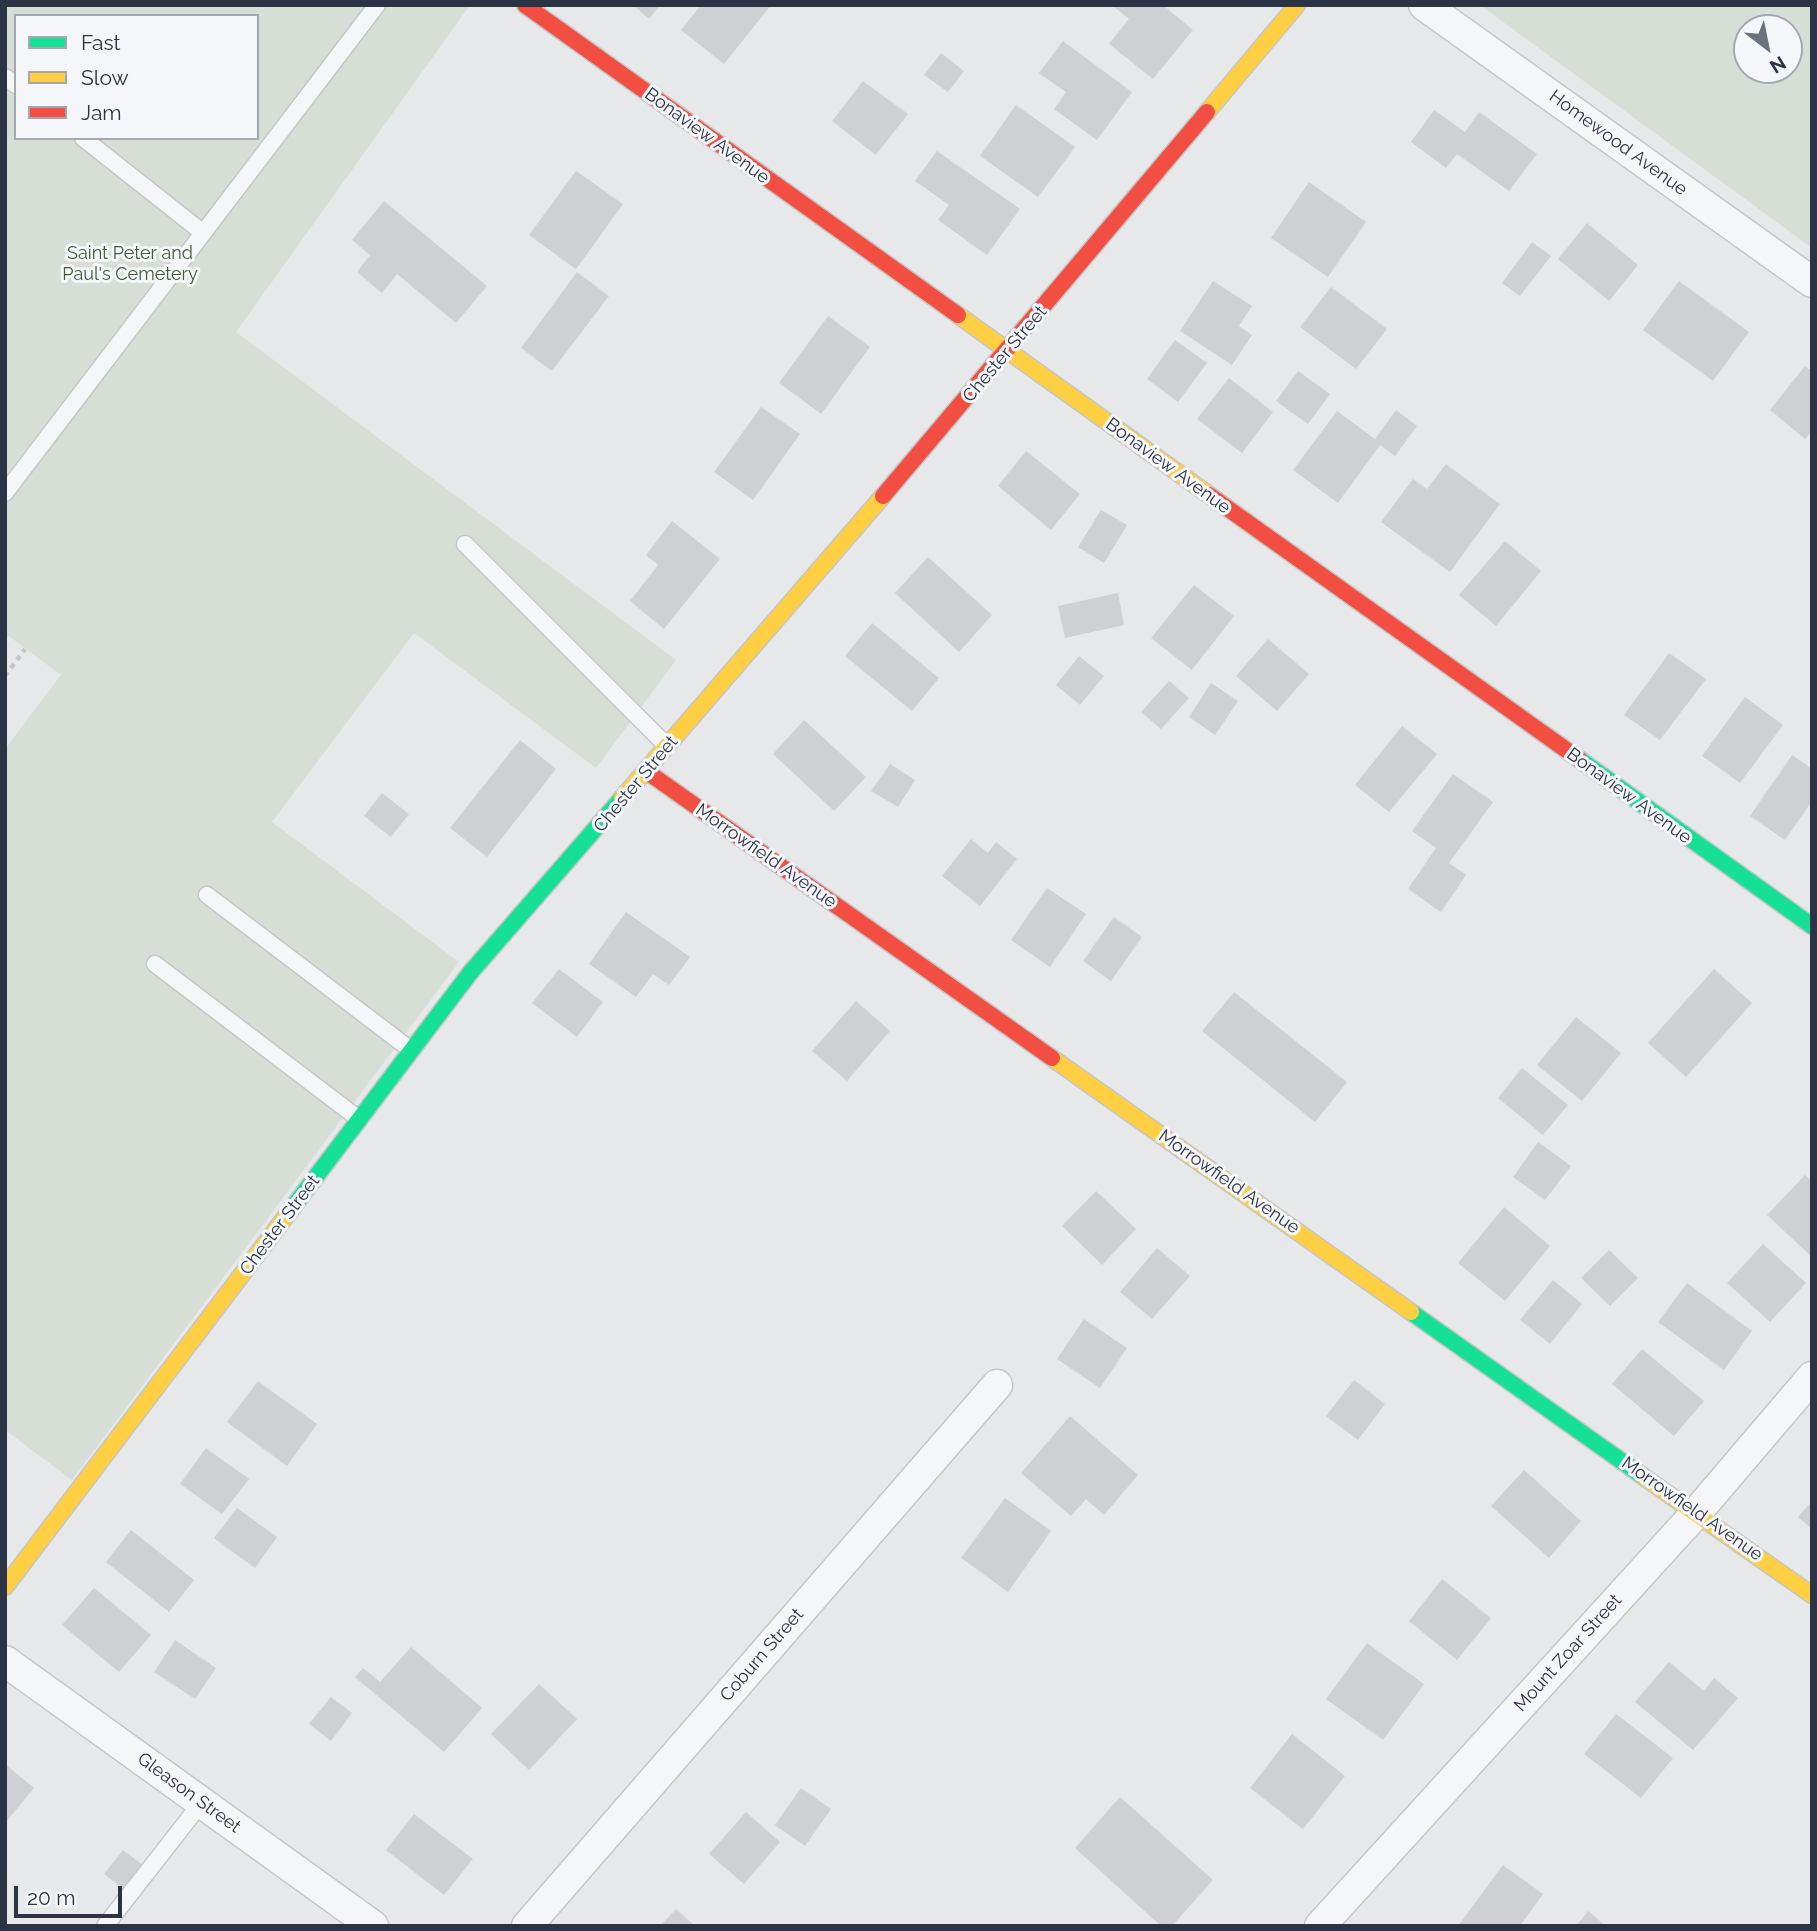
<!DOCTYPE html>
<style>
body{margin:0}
#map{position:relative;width:1817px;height:1931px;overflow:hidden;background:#e6e8ea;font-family:Raleway,sans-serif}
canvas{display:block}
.frame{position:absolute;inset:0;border:7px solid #2b3445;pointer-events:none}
.legend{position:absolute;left:14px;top:14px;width:245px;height:126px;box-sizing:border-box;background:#f4f6f9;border:2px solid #a4a8b1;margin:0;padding:9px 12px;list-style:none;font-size:21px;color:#2b3445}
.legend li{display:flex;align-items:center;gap:14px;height:35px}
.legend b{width:35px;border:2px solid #a4a8b1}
.north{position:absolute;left:1733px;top:14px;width:70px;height:70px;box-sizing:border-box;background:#f4f6f9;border:2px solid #a4a8b1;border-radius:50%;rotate:148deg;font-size:19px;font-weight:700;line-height:28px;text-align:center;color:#2b3445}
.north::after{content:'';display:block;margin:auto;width:24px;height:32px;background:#6c737f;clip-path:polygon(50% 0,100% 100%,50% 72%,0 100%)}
.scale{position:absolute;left:14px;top:1886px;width:108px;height:32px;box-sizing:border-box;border:4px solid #2b3445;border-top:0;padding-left:9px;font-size:21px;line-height:24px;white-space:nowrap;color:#2b3445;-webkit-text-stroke:5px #f4f6f9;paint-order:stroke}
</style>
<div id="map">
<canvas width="1817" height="1931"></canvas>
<div class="frame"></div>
<ul class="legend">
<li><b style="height:9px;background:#16e098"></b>Fast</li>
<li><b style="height:9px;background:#ffcf43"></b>Slow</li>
<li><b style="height:9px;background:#f24e42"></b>Jam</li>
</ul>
<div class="north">N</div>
<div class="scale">20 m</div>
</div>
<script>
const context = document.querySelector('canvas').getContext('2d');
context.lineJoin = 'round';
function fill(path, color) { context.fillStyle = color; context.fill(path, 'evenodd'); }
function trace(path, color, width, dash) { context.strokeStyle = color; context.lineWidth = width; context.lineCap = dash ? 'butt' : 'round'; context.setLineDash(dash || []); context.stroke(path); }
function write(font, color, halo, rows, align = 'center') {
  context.font = font + ' Raleway,sans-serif'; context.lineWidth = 6; context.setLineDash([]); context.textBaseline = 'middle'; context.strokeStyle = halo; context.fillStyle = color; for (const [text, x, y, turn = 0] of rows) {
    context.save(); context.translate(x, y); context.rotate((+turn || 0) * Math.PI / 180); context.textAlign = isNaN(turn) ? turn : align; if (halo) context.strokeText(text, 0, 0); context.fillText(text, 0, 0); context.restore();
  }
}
const green = new Path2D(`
 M5 5H470L236 332 676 660 596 768 414 633 272 822 459 962 72 1480 5 1430V749L61 675 9 636 5 640ZM16 16H257V138H16Z
 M1480 5H1812V248ZM1747 28H1789V70H1747Z`);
const building = new Path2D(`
 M633 5H660L649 19Z
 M701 5H771L724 64 681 30Z
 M1112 5H1163L1193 30 1153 79 1109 44 1129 19Z
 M1063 41 1132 92 1097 140 1054 109 1066 92 1039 73Z
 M941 53 964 71 948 92 924 75Z
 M863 81 908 114 876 155 832 121Z
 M1016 105 1075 147 1038 197 980 156Z
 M1434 110 1465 132 1479 112 1537 154 1509 191 1457 154 1446 168 1411 142Z
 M937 151 1020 209 987 255 938 220 949 205 915 181Z
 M576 171 623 204 576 269 529 235Z
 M1309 182 1366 222 1328 277 1271 238Z
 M384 201 487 286 456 323 397 274 382 293 357 272 370 255 352 240Z
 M1587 223 1638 265 1609 301 1558 259Z
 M1532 242 1551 256 1520 296 1502 283Z
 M577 272 609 296 552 371 521 348Z
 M1213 281 1252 306 1239 326 1252 335 1232 365 1180 331Z
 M1679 281 1749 332 1713 381 1643 330Z
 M1331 287 1387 329 1356 369 1300 327Z
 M828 316 870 347 821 414 779 383Z
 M1175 340 1207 363 1178 402 1147 379Z
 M1805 366 1812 371V431L1805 439 1770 410Z
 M1298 371 1330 394 1308 424 1276 401Z
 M1229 378 1273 412 1242 453 1197 419Z
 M761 407 800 434 753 500 714 472Z
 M1396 410 1417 426 1395 456 1380 445 1338 503 1293 470 1337 411 1375 439Z
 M1026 451 1080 494 1051 530 998 486Z
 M1446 464 1500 504 1450 572 1381 522 1413 479 1427 489Z
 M1101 510 1127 525 1104 563 1078 547Z
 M672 521 720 559 664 629 630 601 658 565 646 555Z
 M1505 541 1541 571 1496 626 1459 595Z
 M928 557 992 615 959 652 895 593Z
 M1194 585 1234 616 1192 670 1151 638Z
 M1118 593 1124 625 1065 638 1058 606Z
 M872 623 939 678 912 711 845 656Z
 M1268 639 1309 674 1277 711 1236 676Z
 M1669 653 1706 679 1660 740 1624 715Z
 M1079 656 1104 676 1080 705 1056 685Z
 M1169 681 1189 698 1161 729 1141 712Z
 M1211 683 1238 701 1215 735 1189 717Z
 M1745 697 1783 725 1740 783 1702 756Z
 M804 720 866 777 834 811 773 754Z
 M1402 726 1437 754 1389 812 1355 785Z
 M520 740 556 769 487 857 450 828Z
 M1792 755 1812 769V801L1785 840 1750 816Z
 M890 764 915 780 898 807 871 791Z
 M1453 774 1493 802 1449 863 1466 875 1441 912 1408 889 1436 848 1412 831Z
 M382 793 409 814 391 837 364 816Z
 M971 839 988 853 996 842 1017 859 980 906 942 876Z
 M1047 888 1086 914 1050 967 1011 940Z
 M626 912 690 957 669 985 653 974 636 997 589 964Z
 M1114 917 1142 937 1111 981 1083 961Z
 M559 969 603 1002 577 1037 532 1003Z
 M1714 969 1752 1003 1686 1077 1648 1043Z
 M1234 992 1347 1082 1315 1122 1202 1031Z
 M856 1001 890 1031 847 1081 812 1051Z
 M1576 1017 1621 1053 1582 1101 1537 1065Z
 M1522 1068 1568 1105 1543 1135 1498 1098Z
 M1538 1142 1571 1166 1545 1200 1513 1177Z
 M1805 1175 1812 1181V1257L1767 1215Z
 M1096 1191 1136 1229 1102 1265 1062 1226Z
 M1504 1207 1550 1246 1505 1301 1458 1263Z
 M1763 1244 1806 1283 1770 1322 1727 1283Z
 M1157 1248 1190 1276 1152 1319 1120 1292Z
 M1609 1250 1638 1278 1610 1306 1581 1278Z
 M1553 1280 1582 1304 1550 1344 1520 1320Z
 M1687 1283 1752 1331 1724 1370 1658 1322Z
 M1084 1319 1127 1348 1100 1388 1057 1359Z
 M1642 1349 1704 1401 1674 1436 1612 1384Z
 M1354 1380 1385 1404 1358 1440 1326 1416Z
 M258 1381 317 1424 287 1466 227 1422Z
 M1070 1416 1138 1475 1104 1515 1086 1499 1071 1516 1021 1473Z
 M206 1448 249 1479 222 1514 180 1484Z
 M1524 1470 1581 1521 1549 1558 1491 1506Z
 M1005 1498 1051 1531 1008 1592 961 1558Z
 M1812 1501V1529L1798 1517Z
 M237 1508 277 1537 255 1568 214 1538Z
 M131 1530 194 1580 169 1612 106 1562Z
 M1442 1579 1491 1618 1457 1660 1409 1621Z
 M94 1588 151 1635 119 1672 62 1625Z
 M175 1640 216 1668 195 1699 154 1672Z
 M1367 1643 1424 1684 1383 1740 1326 1699Z
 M411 1647 482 1708 444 1752 355 1677 363 1668 380 1682Z
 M1669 1662 1704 1691 1714 1678 1738 1698 1693 1750 1635 1702Z
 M539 1684 577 1719 529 1770 491 1734Z
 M331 1697 352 1713 331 1741 309 1724Z
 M1616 1714 1673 1758 1641 1798 1584 1754Z
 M1292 1734 1345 1776 1303 1829 1250 1788Z
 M5 1764 34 1788 5 1823Z
 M801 1788 831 1809 805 1846 775 1825Z
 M1120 1797 1213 1880 1172 1926H1161L1075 1848Z
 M746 1812 780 1842 744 1884 709 1854Z
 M414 1814 473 1859 444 1895 386 1850Z
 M123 1850 147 1868 128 1892 104 1874Z
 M1503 1865 1543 1894 1520 1926H1458Z
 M676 1909 695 1926H660Z
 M1588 1911 1606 1926H1576Z`);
const path = new Path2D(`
 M5 676 25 649`);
const lane = new Path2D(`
 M5 77 16 85
 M83 138 202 232
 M5 493 377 5
 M465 544 667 746
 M207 895 411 1050
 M155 964 359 1119
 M105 1926 202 1802`);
const street = new Path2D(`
 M1424 5 1812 282
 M5 1661 373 1926
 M527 1926 997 1385
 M1320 1926 1697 1512 1812 1377`);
const fast = new Path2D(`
 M1579 759 1812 926
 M293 1207 470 973 622 798
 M1411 1312 1644 1477`);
const slow = new Path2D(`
 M1207 112 1297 5
 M958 315 1209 495
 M622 798 883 496
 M1052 1058 1411 1312
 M1644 1477 1812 1595
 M5 1587 293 1207`);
const jam = new Path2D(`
 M525 5 958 315
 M1209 495 1579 759
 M883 496 1207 112
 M646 771 1052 1058`);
const streetNames = [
 ["Bonaview Avenue",707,136,36],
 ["Homewood Avenue",1618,143,36],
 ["Chester Street",1005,354,-50],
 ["Bonaview Avenue",1168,466,36],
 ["Chester Street",636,784,-50],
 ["Bonaview Avenue",1629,796,36],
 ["Morrowfield Avenue",766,856,35],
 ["Morrowfield Avenue",1229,1182,35],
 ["Chester Street",280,1225,-53],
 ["Morrowfield Avenue",1692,1509,35],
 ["Mount Zoar Street",1568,1653,-48],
 ["Coburn Street",762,1655,-49],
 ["Gleason Street",189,1793,36]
];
const parkNames = [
 ["Saint Peter and",130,254],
 ["Paul's Cemetery",130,275]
];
fill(green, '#d6ded6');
fill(building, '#ced0d3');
trace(lane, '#c4c6c8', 19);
trace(street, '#c4c6c8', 33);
trace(fast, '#c4c6c8', 19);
trace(slow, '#c4c6c8', 19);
trace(jam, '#c4c6c8', 19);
trace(path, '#c5c6ca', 4.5, [5, 5]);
trace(lane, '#f5f6f7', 16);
trace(street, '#f5f6f7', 30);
trace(fast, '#16e098', 16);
trace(slow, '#ffcf43', 16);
trace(jam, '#f24e42', 16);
write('18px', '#2b3445', '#f4f6f9', streetNames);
write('18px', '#3f6138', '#f4f6f9', parkNames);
</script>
